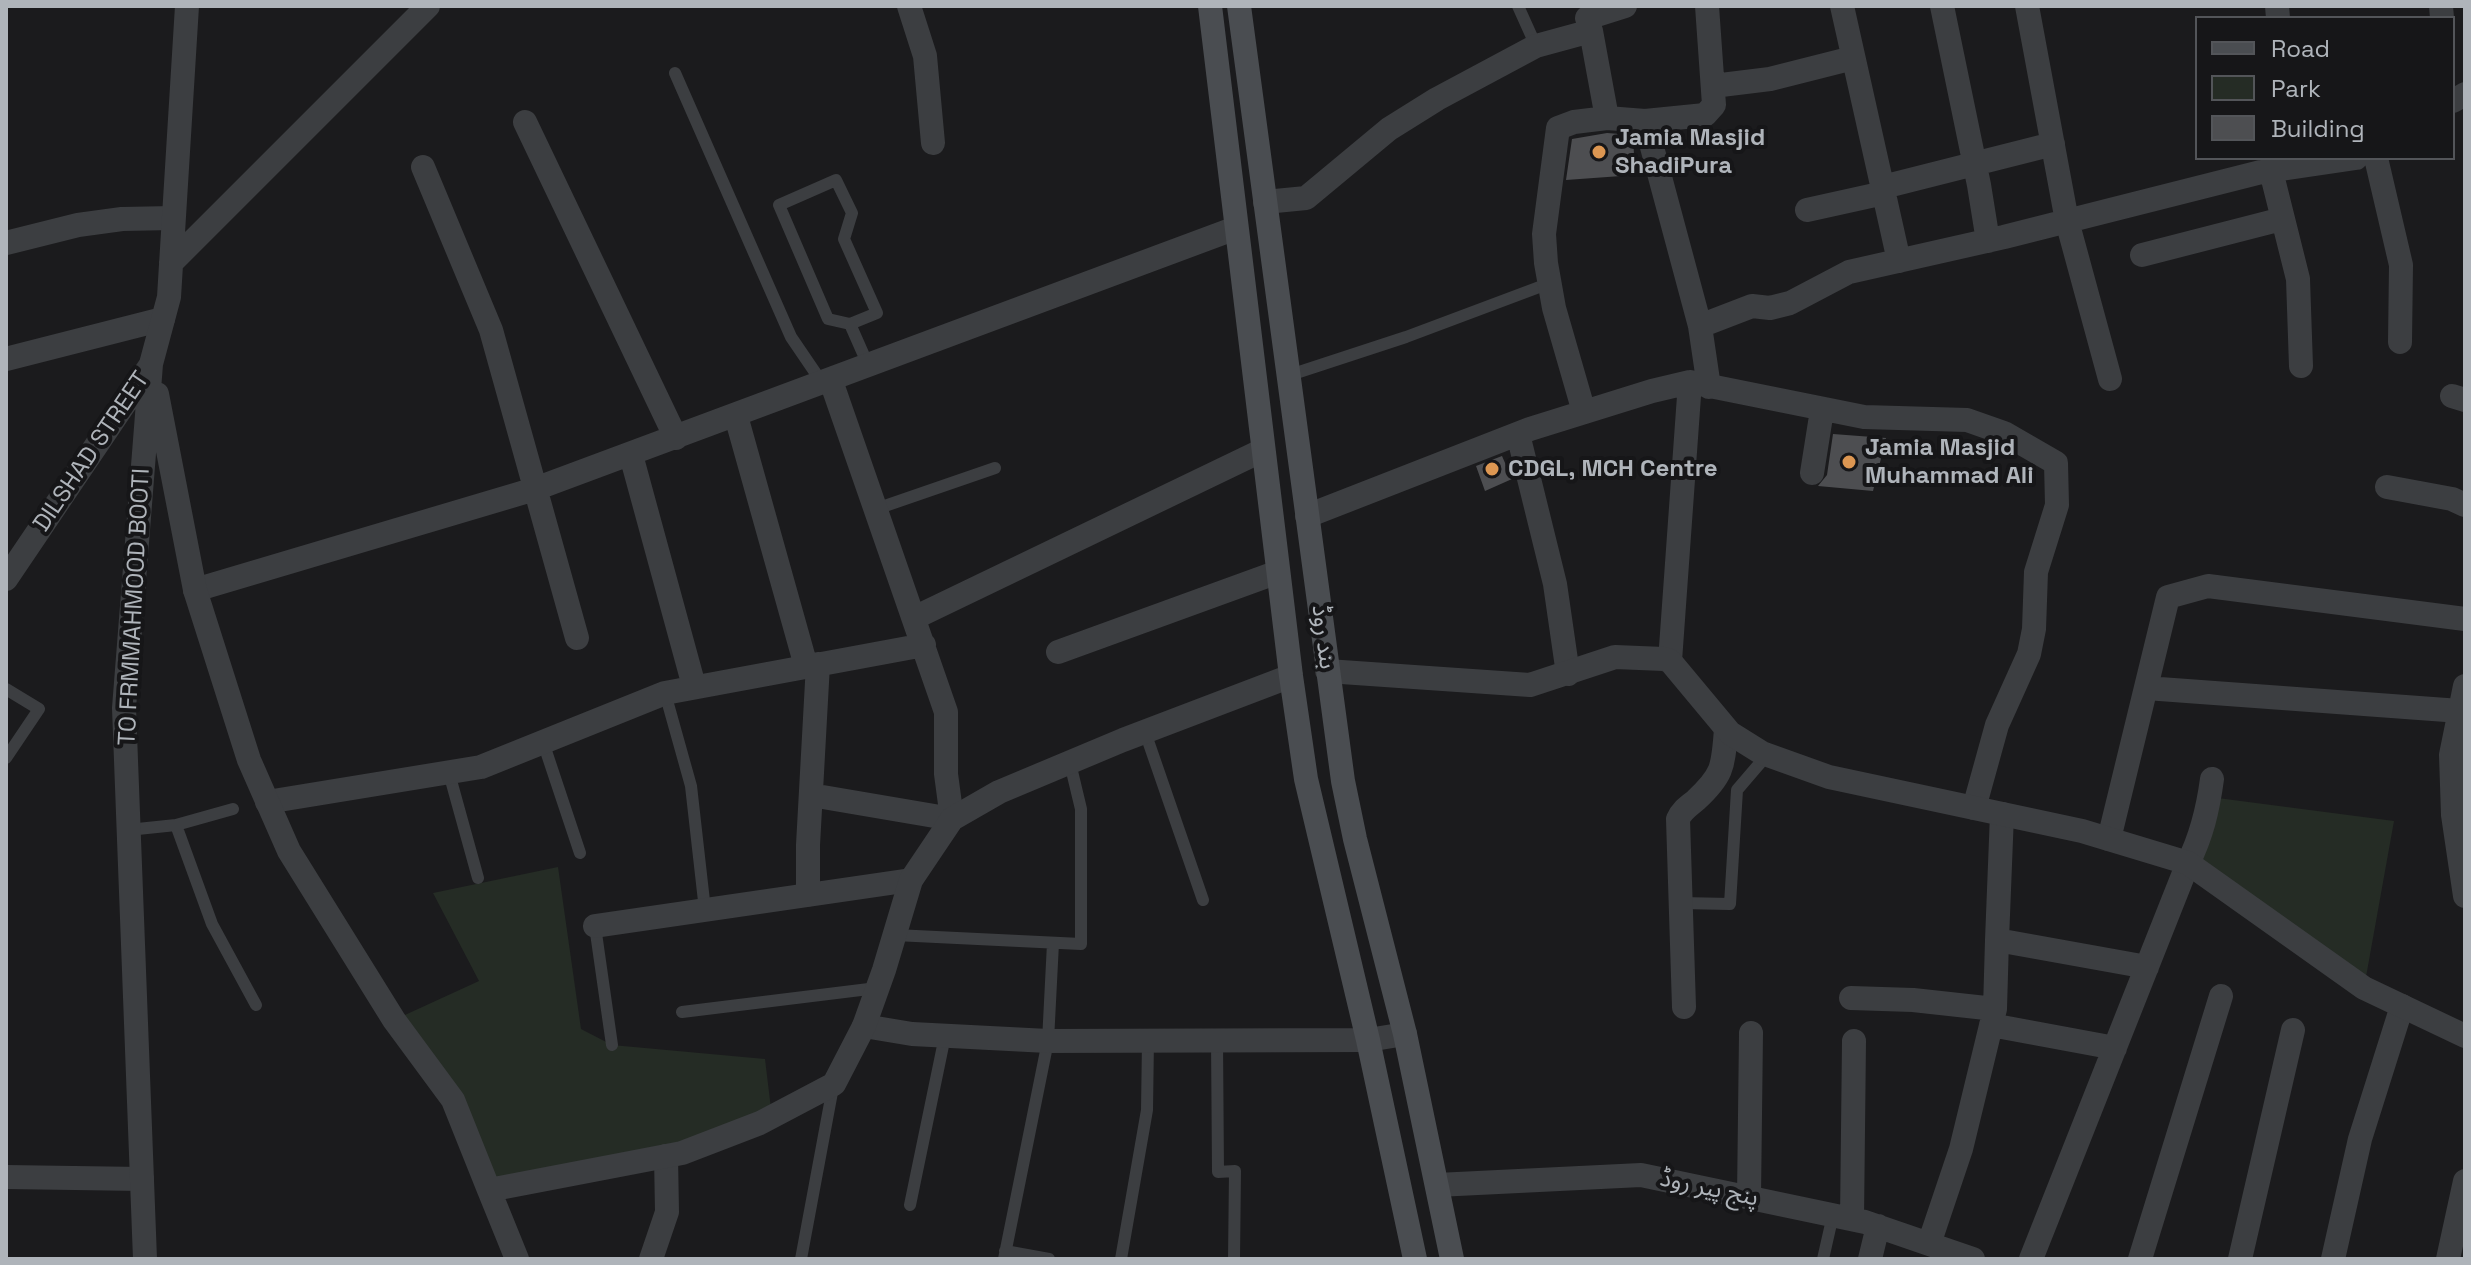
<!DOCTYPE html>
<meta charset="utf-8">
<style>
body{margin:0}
#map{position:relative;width:2471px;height:1265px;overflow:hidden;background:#1b1b1d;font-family:"Space Grotesk",sans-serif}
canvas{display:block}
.frame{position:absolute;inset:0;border:8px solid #afb4ba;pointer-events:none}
.legend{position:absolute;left:2195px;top:16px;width:260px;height:144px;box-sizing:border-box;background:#161618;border:2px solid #535559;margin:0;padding:10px 14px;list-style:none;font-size:24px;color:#afb4ba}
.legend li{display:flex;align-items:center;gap:16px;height:40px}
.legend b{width:40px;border:2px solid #535559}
</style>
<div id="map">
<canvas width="2471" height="1265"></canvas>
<div class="frame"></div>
<ul class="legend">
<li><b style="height:10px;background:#4a4d51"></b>Road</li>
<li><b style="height:22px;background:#252c25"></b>Park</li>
<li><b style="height:22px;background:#4d4e51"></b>Building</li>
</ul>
</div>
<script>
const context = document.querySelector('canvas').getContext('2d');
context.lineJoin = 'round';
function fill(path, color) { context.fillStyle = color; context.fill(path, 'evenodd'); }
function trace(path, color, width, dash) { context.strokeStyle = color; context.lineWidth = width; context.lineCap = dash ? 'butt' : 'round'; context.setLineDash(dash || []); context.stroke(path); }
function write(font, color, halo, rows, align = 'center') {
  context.font = font + ' "Space Grotesk","Noto Sans Arabic",sans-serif'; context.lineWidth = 8; context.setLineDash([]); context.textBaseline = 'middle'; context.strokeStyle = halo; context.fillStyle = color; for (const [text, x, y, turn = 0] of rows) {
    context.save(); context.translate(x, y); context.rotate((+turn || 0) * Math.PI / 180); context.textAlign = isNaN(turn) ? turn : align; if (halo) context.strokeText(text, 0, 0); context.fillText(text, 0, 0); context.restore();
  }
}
const green = new Path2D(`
 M2210 797 2394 821 2364 988 2188 863Z
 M558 867 581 1029 612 1045 765 1059 772 1117 760 1123 489 1190 453 1100 394 1020 479 981 433 893Z`);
const building = new Path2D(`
 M1607 133 1633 135 1635 175 1566 180 1572 139Z
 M1833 434 1886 438 1873 491 1818 486 1827 475Z
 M1502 456 1512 479 1485 491 1476 466Z`);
const service = new Path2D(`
 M1518 6 1536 46
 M675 73 791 337 823 384
 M850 324 877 313 844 239 852 213 836 180 779 205 828 319 850 324 869 367
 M1290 375 1406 337 1550 283
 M876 509 995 468
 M6 689 39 709 6 758
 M665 693 691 786 705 910
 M1145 732 1203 900
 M543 742 580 853
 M449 773 478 878
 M176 825 212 924 256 1005
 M128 830 176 825 233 809
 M1681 903 1730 904 1737 790 1767 755
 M595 926 612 1045
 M895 935 1081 944V809L1070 763
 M682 1012 877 988
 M1217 1040 1218 1172 1235 1171 1234 1259
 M910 1205 945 1036
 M1005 1251 1049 1259
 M801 1259 833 1087
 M1004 1259 1048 1041 1053 943
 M1121 1259 1147 1110 1148 1040
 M1823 1259 1833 1215`);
const minor = new Path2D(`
 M909 6 925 56 933 143
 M1842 6 1899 261
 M1942 6 1979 185 1988 241
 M2027 6 2067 221 2110 379
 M2277 6 2278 18
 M2441 6 2442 18
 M1587 18 1625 6
 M1713 86 1770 79 1853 58
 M2453 101 2465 94
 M1645 121 1705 115 1714 105 1707 6
 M525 122 676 438
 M2376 158 2401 265 2400 342
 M423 167 491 330 577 638
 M2271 171 2298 279 2301 366
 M1883 187 2053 144
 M1265 202 1306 198 1389 129 1437 99 1536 46 1591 31 1607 118 1645 121 1700 326
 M1807 210 1884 193
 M6 243 78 225 122 219 173 218
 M2142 255 2282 219
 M6 359 163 319
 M1709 387 1700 326 1752 306 1770 308 1790 303 1849 272 2004 237 2261 172 2356 158
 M2452 396 2465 400
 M1584 412 1554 308 1546 263 1544 234 1558 128 1574 122 1607 118
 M736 416 806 666
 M1518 434 1555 584 1568 674
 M631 455 694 686
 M1812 473 1822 410
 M2387 487 2452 499 2465 505
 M1307 516 1530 429 1652 391 1690 382 1864 417 1967 420 2004 433 2056 463 2057 505 2036 572 2034 629 2029 654 1997 725 1974 808
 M195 590 535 489 1236 228
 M914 618 1263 450
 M1058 652 1278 572
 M1670 661 1690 382
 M2465 686 2451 755 2453 815 2465 896
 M2146 688 2460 711
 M811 795 952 819 946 774V712L831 381
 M267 802 481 767 665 693 924 645
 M2109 839 2168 597 2208 586 2465 619
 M808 895V845L818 664
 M595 926 911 880
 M1997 940 2002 814
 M1851 998 1913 1000 1995 1009
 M1684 1007 1678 819C1682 810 1689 806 1696 800 1724 774 1723 766 1726 729
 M1991 1025 2115 1048
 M864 1026 912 1034 1048 1041 1368 1040 1405 1034
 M6 1177 142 1179
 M1437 1185 1641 1175 1865 1222 1973 1259
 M1749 1197 1751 1033
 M1852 1219 1854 1041
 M1929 1244 1961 1149 1995 1009 1997 940 2147 967
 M651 1259 667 1212 666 1156
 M1870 1259 1878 1226
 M2031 1259 2188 863C2202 835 2208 809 2212 779
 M2140 1259 2221 996
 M2240 1259 2293 1030
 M2333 1259 2360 1139 2402 1006
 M2448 1259 2465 1181`);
const tertiary = new Path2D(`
 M171 263 428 6
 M157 394 195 590 249 760 289 851 394 1020 453 1100 489 1190
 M6 579 150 366
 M1327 671 1530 685 1615 657 1664 659 1670 661 1730 733 1762 753 1829 777 2082 831 2188 863 2364 988 2465 1036
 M145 1259 124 708 151 364 169 297 187 6
 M517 1259 489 1190 682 1153 760 1123 834 1084 864 1026 884 970 911 880 952 819 999 792 1123 740 1291 676`);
const secondary = new Path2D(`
 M1210 6 1291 676 1306 779 1368 1040 1415 1259
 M1239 6 1343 781 1355 839 1405 1034 1452 1259`);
const markers = [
 [1599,152,8,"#dd9752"],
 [1849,462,8,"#dd9752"],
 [1492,469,8,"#dd9752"]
];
const poiNames = [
 ["Jamia Masjid",1615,138],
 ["ShadiPura",1615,166],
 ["Jamia Masjid",1865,448],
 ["Muhammad Ali",1865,476],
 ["CDGL, MCH Centre",1508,469]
];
const streetNames = [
 ["DILSHAD STREET",92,452,-56],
 ["TO FRMMAHMOOD BOOTI",135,607,-87],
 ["بند روڈ",1323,637,83],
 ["پنج پیر روڈ",1709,1189,12]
];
fill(green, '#252c25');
fill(building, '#4d4e51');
trace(service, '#3c3e41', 12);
trace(minor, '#3c3e41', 24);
trace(tertiary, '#3c3e41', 24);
trace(secondary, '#4a4d51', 24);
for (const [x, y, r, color] of markers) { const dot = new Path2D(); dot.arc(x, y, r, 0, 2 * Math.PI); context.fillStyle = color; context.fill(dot); trace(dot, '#161618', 3); }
write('bold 24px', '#afb4ba', '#161618', poiNames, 'left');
write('24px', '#afb4ba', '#161618', streetNames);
</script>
